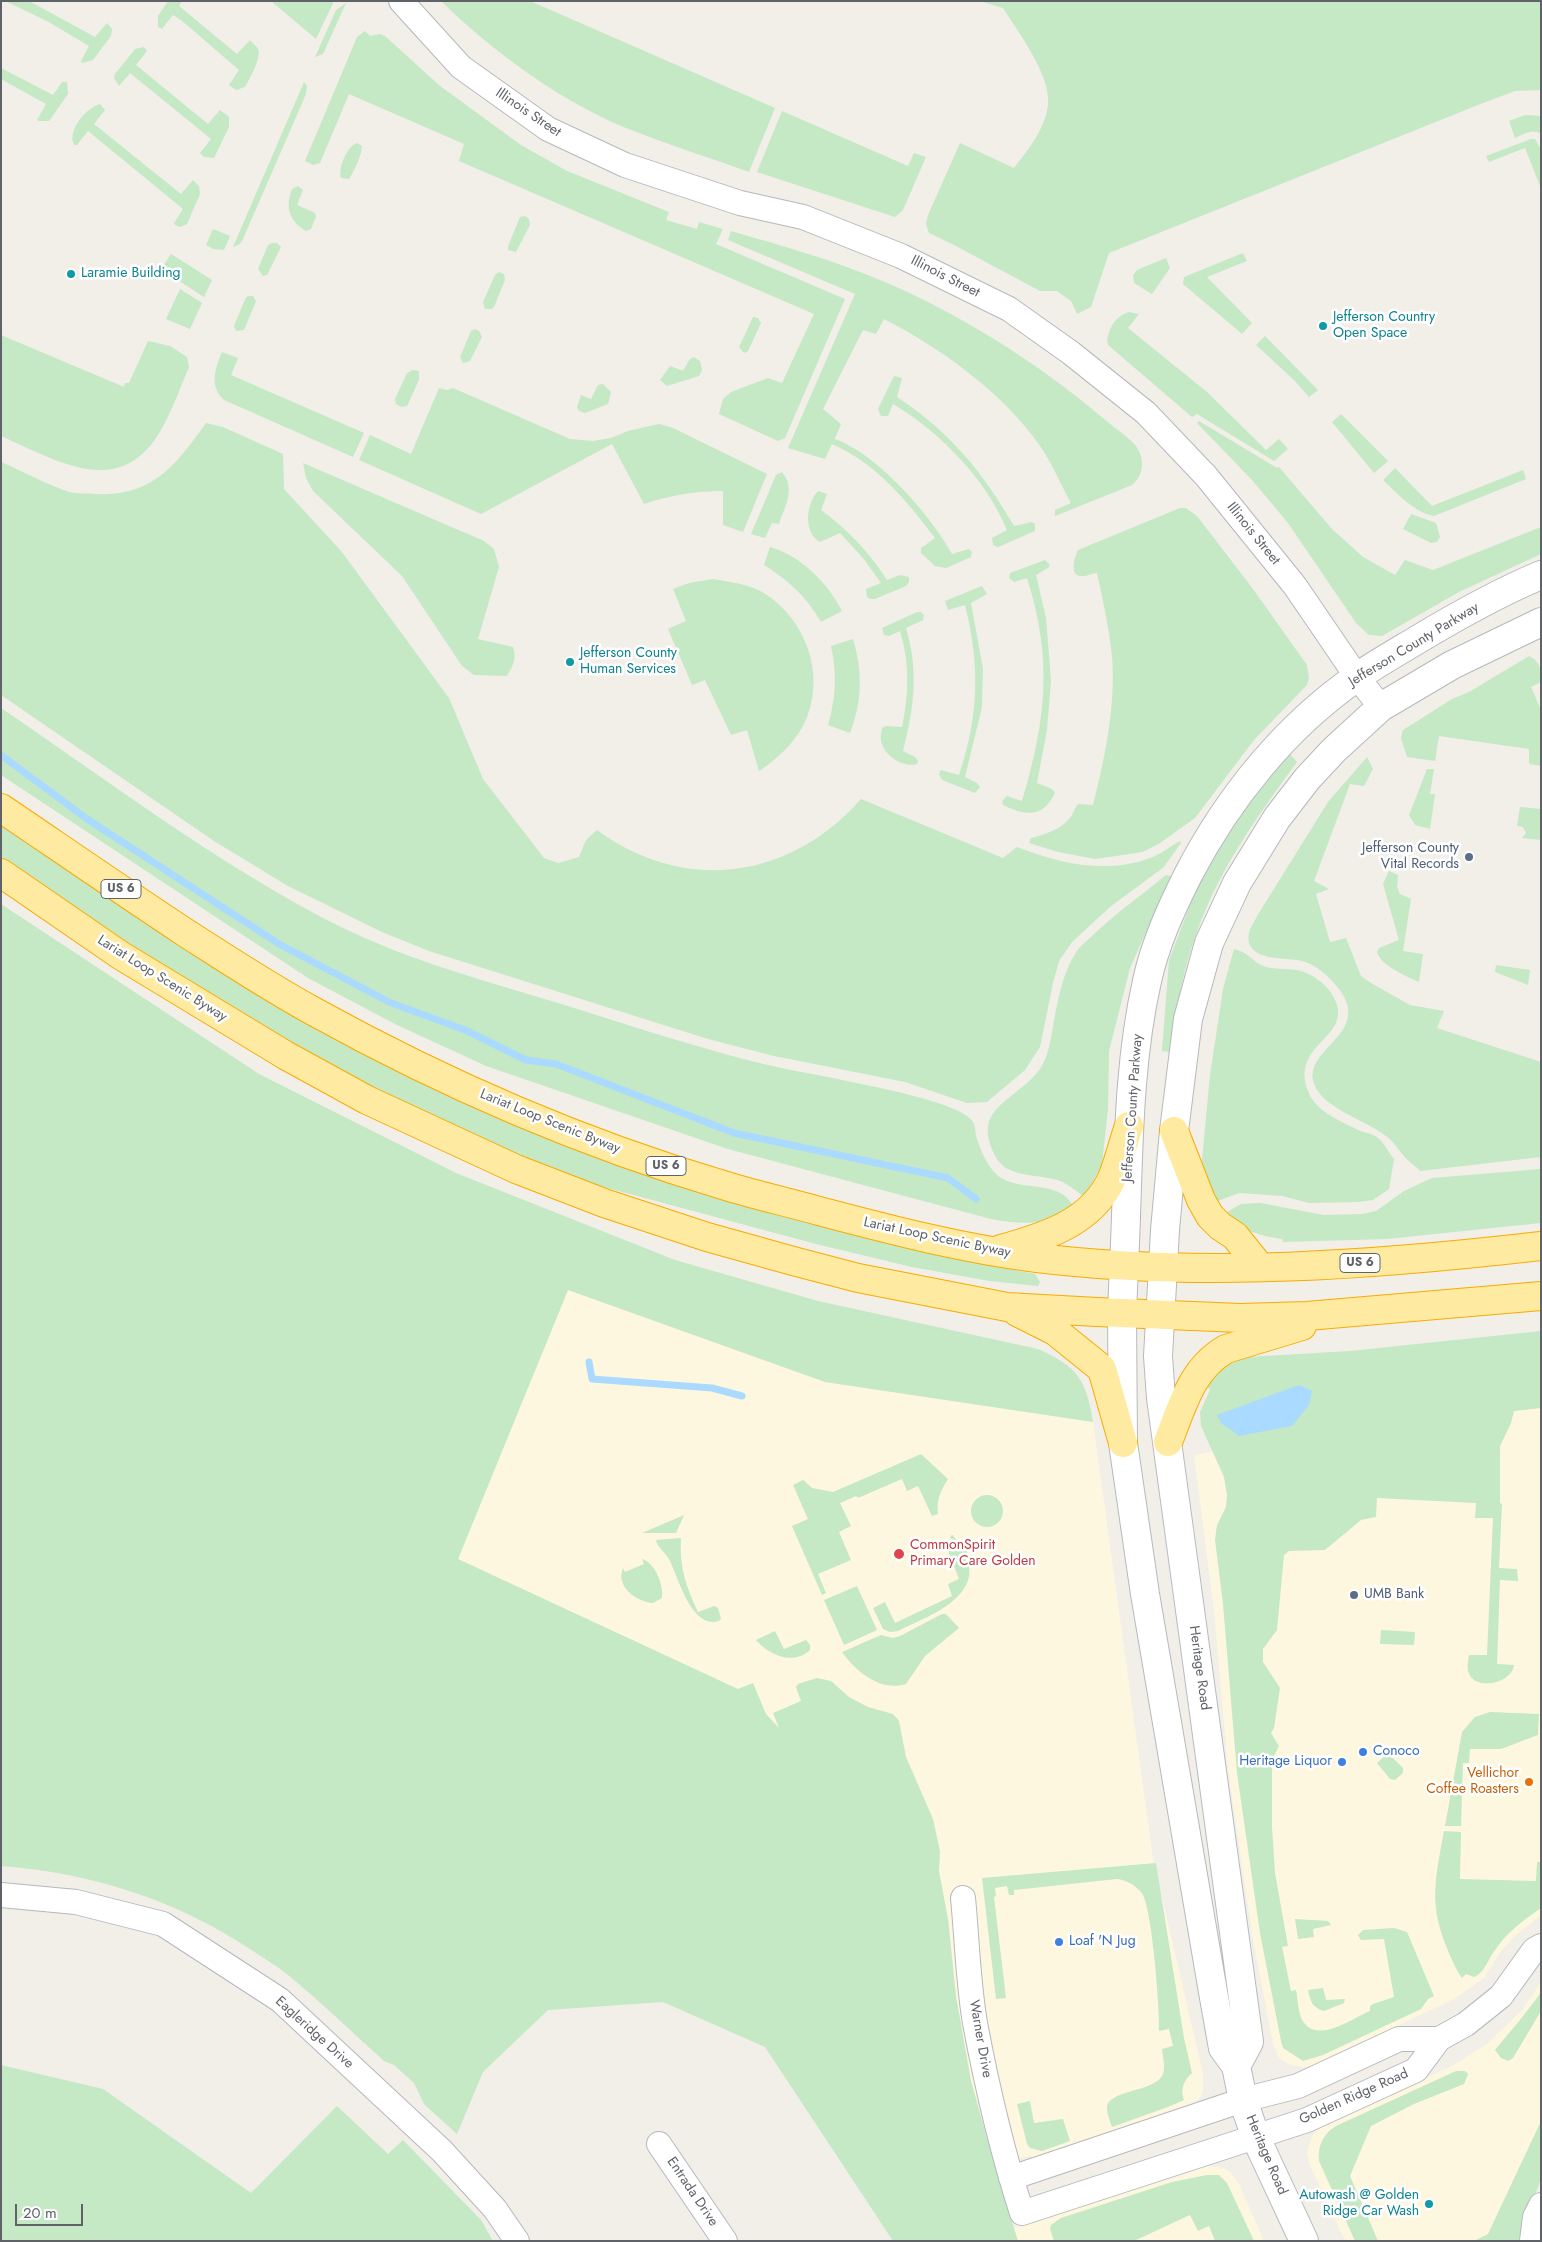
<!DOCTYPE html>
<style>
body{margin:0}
#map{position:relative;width:1542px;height:2242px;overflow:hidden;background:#f1efe8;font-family:Jost,sans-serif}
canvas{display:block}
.frame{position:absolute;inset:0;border:2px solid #5f6368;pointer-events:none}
.scale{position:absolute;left:15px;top:2204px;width:68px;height:22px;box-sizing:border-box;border:2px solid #5f6368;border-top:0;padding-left:6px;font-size:15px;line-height:18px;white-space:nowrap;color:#5f6368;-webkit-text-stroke:4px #fff;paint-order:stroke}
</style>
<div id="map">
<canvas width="1542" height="2242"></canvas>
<div class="frame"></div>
<div class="scale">20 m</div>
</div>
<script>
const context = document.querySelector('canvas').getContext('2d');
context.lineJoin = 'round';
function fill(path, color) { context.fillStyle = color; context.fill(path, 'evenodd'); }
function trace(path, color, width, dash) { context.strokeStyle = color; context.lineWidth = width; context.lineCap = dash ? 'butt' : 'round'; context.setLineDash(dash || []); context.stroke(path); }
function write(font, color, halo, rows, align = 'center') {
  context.font = font + ' Jost,sans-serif'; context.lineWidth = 5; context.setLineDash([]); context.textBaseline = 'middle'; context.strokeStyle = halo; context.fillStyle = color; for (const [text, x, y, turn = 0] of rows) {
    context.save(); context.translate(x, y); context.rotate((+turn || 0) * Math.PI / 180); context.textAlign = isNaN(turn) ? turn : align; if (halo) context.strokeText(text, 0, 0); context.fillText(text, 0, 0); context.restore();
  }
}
const commercial = new Path2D(`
 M568 1290 825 1382 1093 1422 1153 1859 1203 2074V2089L1201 2096 1193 2105 1036 2158 1029 2156 995 2166 971 2081 956 1996 948 1919 458 1559Z
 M1541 1408V1915L1513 1938 1500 1952 1484 1978 1454 1999 1314 2066 1304 2067 1290 2065 1279 2058 1273 2044 1252 1934 1228 1769 1214 1610 1194 1455 1361 1425Z
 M1541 1982V2179L1518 2241H1345L1309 2163 1307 2153 1312 2137 1320 2127 1452 2066 1487 2044 1523 2009Z
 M1206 2166 1224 2168 1231 2173 1238 2182 1264 2241H992L1014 2228Z`);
const green = new Path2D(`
 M5 1H29L95 37 107 23 112 29 111 36 93 60 82 63 81 61 89 46 47 21Z
 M168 1H182L179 6 237 54 250 40C252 43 257 46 258 49 262 57 249 80 245 87L236 90 229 85 239 70 181 20 173 15 162 29 158 27V16Z
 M271 1H334L316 39Z
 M441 1H530L775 108 749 172C708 157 666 144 626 128 560 101 492 51 441 1Z
 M980 1H1541V90L1515 91 1478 105 1109 253 1091 307 1077 314 1071 301 1057 291H1040L954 245 929 233 926 224 928 215 960 143 1014 168C1028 150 1046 128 1048 104 1051 75 1018 32 1003 8Z
 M346 3 323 54 315 57 336 10Z
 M365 31 370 36 380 34 385 36 440 86 521 145 567 171 669 212 666 220 697 229 699 222 723 229 716 244 845 299 785 438 778 441 719 414 723 399 731 392 768 378 782 383 814 314 459 161 464 144 349 94 320 163 313 165 305 161 357 37Z
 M144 47 147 51 136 65 208 124 220 110 229 117V127L214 158 204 157 200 153 211 139 130 73 119 86 114 78 115 74 135 49Z
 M1 68 53 95 62 82H67L68 94 49 121H39L37 120 46 104 1 79Z
 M304 82 307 86 306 94 243 239 240 244 233 247Z
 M100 104 105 110 94 124 181 194 193 180 199 186 200 194 187 224 180 227 175 225 174 223 183 209 88 131 77 145H74C67 130 86 108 100 104Z
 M782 111 908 166 914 153 926 157 903 210 895 217 757 172Z
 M1525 115 1541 116V134C1533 128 1524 134 1515 138L1509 121Z
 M1531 139H1535L1541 150 1540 186 1525 148 1489 162 1486 156Z
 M357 143 362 146C361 157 355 169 349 179L341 178C338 168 347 146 357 143Z
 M298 186 303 190 297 205 315 213 316 217 311 229 306 231C289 221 285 207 292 189Z
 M525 216 529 219 530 225 516 252 508 250V246L520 217Z
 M213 229 230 236 224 250 213 249 206 245Z
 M731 231C783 246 836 261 885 282 966 317 1042 366 1109 423 1118 431 1134 440 1139 451 1145 463 1142 477 1132 485L1055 516V510L1071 503C1060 483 1051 461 1038 443 1002 392 939 347 884 319L876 334 863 330 823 409 841 424 833 443 835 439C877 454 931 515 952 554L969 549 972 552 971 557 946 568 935 566 921 553V548L935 538C906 500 877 464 832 444L825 459 788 448 855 294 728 240Z
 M272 243H277L281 247 267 275 263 276 258 269 268 245Z
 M1243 253 1247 261 1207 277 1252 323 1242 334 1183 284 1184 277Z
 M171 254 212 280 204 297 161 269Z
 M1166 258 1170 268 1152 294 1134 283 1133 275 1137 270Z
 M499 272 504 274 505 280 494 307 492 309H485L483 302 495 275Z
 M180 289 202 303 190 329 166 319Z
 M250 296H253L256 301 244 330 236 331 234 326 246 297Z
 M1129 312 1139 314 1128 328 1207 392 1266 450 1279 439 1288 449 1274 461 1197 414 1192 417 1108 345 1107 340C1110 326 1115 317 1129 312Z
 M753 317 758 318 761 323 748 351 744 353 739 347Z
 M475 329 479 331 482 337 470 361 463 363 460 357 471 331Z
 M1 335 124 387 125 383H129L148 341 170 346 187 357 189 367C180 388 172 411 161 430 120 501 58 461 1 436Z
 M1265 336 1318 390 1309 397 1294 380 1256 345Z
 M222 352 238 358 231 375 364 433 353 457 224 400C209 386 215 369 222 352Z
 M694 357 700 361 702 370 699 376 667 386 660 380 670 366 683 371 690 359Z
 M413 370 419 371V380L407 406 401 407 396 404 395 399 407 373Z
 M894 376 902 378 897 397C951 433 982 471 1014 526L1032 522 1035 524V531L998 547 993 545 992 538 1007 530C986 479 940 432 893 404L888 416H881L878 409Z
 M603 384 611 392 608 404 585 413 579 411 577 407 581 395 591 399 598 385Z
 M439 388 447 390 453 388 570 439 593 441 611 438 628 431 659 424 673 428 767 474 743 532 723 525V491C695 491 671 495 644 504L612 444 481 514 359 460 370 435 411 454Z
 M1341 414 1388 461 1374 473 1332 422Z
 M1199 421 1277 468 1279 467 1332 529 1363 557 1395 575 1405 560 1433 570 1541 527V554L1459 592 1382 636 1369 635 1356 623 1288 523 1252 480 1197 423Z
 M206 423 223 427 283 454 284 489 342 552 449 698 483 779 544 858 558 863 579 857 586 840 597 830C684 894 790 880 861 799L1003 858 1017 847C1061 864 1107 875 1153 857 1162 853 1171 846 1180 841L1181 843 1164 867 1110 907 1072 942 1059 961 1053 983 1040 1047 1025 1070 987 1102 967 1103 905 1082 774 1056 708 1039 429 951 382 932 288 886 214 841 1 695V462C24 472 46 484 69 492 77 494 87 493 96 494 152 497 176 465 206 423Z
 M303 463 484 541 494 549 499 567 478 639 513 647C517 658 513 666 507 676L474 675 462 666 402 576 313 491 306 478Z
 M1395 468 1432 506 1523 470 1526 479 1434 516C1414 512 1398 494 1383 480Z
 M782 472C796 490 785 505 779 524L772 523 765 538 751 534 776 475Z
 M818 491 827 494 821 510C848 530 869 552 887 580L900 575 909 577V582L906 586 875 599H870L867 597 866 589 881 583 863 558 840 533 820 542C803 532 806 504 818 491Z
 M1180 508H1186L1197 516 1253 589 1307 665 1309 678 1307 685 1254 740 1195 818 1160 843 1143 852 1095 859 1058 852 1029 843 1031 838C1046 834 1063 829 1072 815 1074 811 1075 808 1078 804L1093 805C1105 757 1116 706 1112 656 1109 628 1103 600 1097 573 1093 573 1085 577 1080 576 1069 575 1075 556 1078 550Z
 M1411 514 1436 523 1440 537 1437 542 1431 543 1403 529Z
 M770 547C800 555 828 583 842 611L821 622C807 597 788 580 764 565Z
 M1045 560 1050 565 1048 568 1036 575 1046 618 1051 681 1047 730 1037 783 1052 789 1055 793C1043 818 1026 816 1003 805L1002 801 1007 796 1022 801C1046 720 1053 660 1027 578L1014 582 1009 578 1010 573Z
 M713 579C730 582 749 584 764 593 805 619 825 672 807 717 798 740 779 758 759 771L747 730 731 735 705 680 692 685 668 629 686 621 673 589 689 583Z
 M982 586 987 594 971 603 983 669 982 707 965 777 977 783 980 787 975 793 942 780 939 774 941 770 959 775C979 716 980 665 965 605L948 610 945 601Z
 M917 612H921L924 615 923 620 906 628C919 672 914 708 903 751L915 757 918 761 917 764C904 768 886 757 882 744 880 739 881 733 882 728L886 726 902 727C909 694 910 664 900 631L889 636 884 635 882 628Z
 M853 639C863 672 862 702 850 733L828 725C836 697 837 674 831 646Z
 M1529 656C1541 662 1541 670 1541 682L1531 687 1541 710V766L1529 764V749L1439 736 1435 761 1407 757 1401 738 1403 730 1452 699 1469 692Z
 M1 708C107 780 210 858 323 918 397 957 478 979 558 1003 622 1023 686 1044 751 1061 782 1069 815 1074 847 1081 870 1086 963 1103 973 1122 976 1127 975 1134 977 1139 982 1154 990 1172 1003 1179 1025 1191 1062 1180 1074 1208 1049 1227 1020 1224 991 1219L728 1149 486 1066 395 1024 308 978 1 775Z
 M1289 753 1297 762C1259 814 1220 868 1198 929 1183 968 1176 1010 1171 1052L1162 1051 1169 960 1198 884 1239 812Z
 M1367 757 1373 769 1364 786 1350 784 1314 881 1329 889 1316 894 1330 942 1346 938 1361 976 1371 983 1410 1005 1444 1011 1437 1028 1541 1062V1157L1420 1171C1417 1167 1413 1165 1409 1161 1400 1154 1395 1142 1386 1136 1366 1120 1318 1107 1313 1080 1307 1045 1379 1031 1333 982 1325 973 1314 964 1302 961 1286 957 1243 962 1249 933 1250 927 1255 921 1257 916L1328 802Z
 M1427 769H1434L1430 794H1435L1430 829 1415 825 1409 815Z
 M1520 807 1541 809V840L1522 838 1526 833 1523 827 1517 826Z
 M1 820 314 1025 842 1229 950 1258 1035 1274 1040 1282 1038 1286 989 1281 912 1267 816 1244 574 1179 416 1112 312 1057 205 993 1 859Z
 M1389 871 1398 875 1397 887 1400 894 1411 899 1403 951 1423 954 1419 982C1406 976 1381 966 1377 952L1379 948 1399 940 1383 884Z
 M1166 875 1171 876 1130 968 1109 1051 1108 1109 1102 1164 1085 1197C1077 1192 1068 1184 1060 1181 1041 1174 1008 1178 997 1159 968 1107 1015 1103 1040 1069 1048 1057 1051 1040 1053 1026 1058 1001 1062 973 1077 951 1081 945 1088 940 1093 935 1116 913 1142 895 1166 875Z
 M1 904 259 1074 456 1173 675 1260 818 1301 1038 1349C1078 1367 1086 1379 1093 1422L825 1382 568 1290 458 1559 738 1689 753 1683 766 1714 779 1728 773 1713 801 1701 796 1687 798 1684 817 1678 831 1681 849 1697 868 1707 893 1714 899 1721 906 1757 933 1819 940 1851 939 1871 948 1919 956 1996 971 2081 998 2177 1018 2241H893L765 2047 663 2002 548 2010 483 2072 457 2134 424 2104 414 2083 394 2065 384 2061C352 2032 321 2002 288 1975 277 1966 265 1959 253 1951 177 1900 92 1873 1 1866Z
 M1234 949C1248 952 1252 961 1263 966 1276 971 1292 967 1304 972 1316 977 1327 985 1333 996 1357 1039 1287 1042 1309 1093 1316 1112 1343 1122 1360 1131 1366 1133 1373 1134 1378 1138 1384 1143 1389 1153 1394 1159L1389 1189 1373 1200 1358 1202 1309 1203 1282 1196 1239 1193 1215 1202 1207 1188 1202 1160 1210 1075 1223 989Z
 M1496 965 1530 970 1528 985 1495 972Z
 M1541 1169V1223L1387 1239 1283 1242 1282 1239C1260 1236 1243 1231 1227 1216V1212L1241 1204 1260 1203 1324 1215 1362 1214 1376 1211 1404 1191 1432 1178Z
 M1541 1331V1408L1514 1411 1511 1423 1500 1446V1503L1502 1504 1499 1568 1517 1569 1518 1581 1500 1580 1497 1664 1514 1665C1512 1684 1473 1692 1468 1671 1467 1666 1468 1660 1469 1655H1487L1493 1518H1475L1476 1503 1377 1498 1376 1517 1361 1520 1325 1550 1289 1551 1284 1555 1277 1630 1263 1649V1662L1280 1688 1274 1728 1271 1733 1279 1746 1272 1760V1827L1275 1873 1288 1946 1282 1947 1291 1991 1296 1990C1298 2000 1298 2017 1305 2024 1321 2042 1353 2018 1370 2011V2006L1373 2004 1394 1997 1384 1939 1361 1940 1358 1935 1363 1930 1394 1928 1407 1932 1434 1996 1428 1999 1421 2009 1323 2055 1303 2061 1283 2048 1281 2041 1260 1933 1237 1773 1223 1604 1215 1540 1217 1525 1226 1507 1227 1495 1224 1477 1201 1426 1200 1412 1210 1390 1205 1382 1229 1364 1248 1357 1350 1351Z
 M921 1454 948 1479C941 1490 936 1500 938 1514L932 1516 918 1486 907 1491 902 1479 858 1498 856 1496 840 1503 851 1526 839 1532 851 1560 818 1574 826 1593 822 1595 792 1526 808 1519 793 1485 803 1480 812 1488 833 1492Z
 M971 1511a16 16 0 1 1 32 0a16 16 0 1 1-32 0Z
 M684 1515 676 1533H642Z
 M953 1535 956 1540 967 1549C968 1559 972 1573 967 1583 956 1608 921 1619 898 1631L890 1632 883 1629 873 1608 885 1602 895 1623 952 1596 948 1584 959 1579 947 1548 954 1545 950 1536Z
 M681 1538C679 1566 686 1587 698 1612L714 1606 718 1608 721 1619 719 1621C691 1630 678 1576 669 1559 665 1552 657 1547 656 1540Z
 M642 1559C655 1562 664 1586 662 1598L653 1603C637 1602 615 1587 623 1568L625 1572 644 1564Z
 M857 1586 877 1630 844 1645 824 1600Z
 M942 1614H946L959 1628 925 1656 906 1684C881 1692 856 1672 842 1652L881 1635 893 1638 900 1636Z
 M1381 1630 1415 1632 1414 1645 1380 1644Z
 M775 1631 784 1649 806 1640 810 1645V1650C793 1666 769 1655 756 1640Z
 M1490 1712 1539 1714 1538 1735 1501 1749H1470L1469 1763H1463L1461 1826H1445L1462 1732 1475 1717Z
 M1388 1753 1403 1768V1773L1395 1780 1390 1779 1377 1763Z
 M1444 1831 1461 1832 1460 1879 1536 1881 1537 1862H1541V1908C1522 1921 1505 1934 1493 1953 1487 1962 1484 1973 1474 1977L1466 1974 1462 1978 1458 1972C1429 1913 1432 1894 1444 1831Z
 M1156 1863 1184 2038 1192 2073C1184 2080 1180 2089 1184 2100L1168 2107 1112 2127C1110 2121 1107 2114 1107 2108 1107 2090 1153 2092 1162 2076 1166 2069 1163 2058 1162 2049L1173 2046 1169 2029 1159 2031C1160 2011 1152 1903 1141 1892 1135 1885 1126 1880 1117 1879L1014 1890V1895H1009L1007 1886 995 1888 996 1896 994 1897 1006 1998 996 1999 982 1878Z
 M1295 1919 1328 1921 1331 1925 1313 1929 1314 1937 1298 1939Z
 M1323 1988 1326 2000 1345 1999 1344 2003 1324 2011C1312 2008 1310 2000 1308 1990Z
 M1541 1992V2011L1513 2058 1508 2061 1501 2058 1495 2050C1511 2030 1527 2013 1541 1992Z
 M1 2065 103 2089 251 2193 337 2106 388 2154 403 2140 481 2220 493 2241H1Z
 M1456 2071H1465L1468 2074 1464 2084 1414 2104 1371 2126 1350 2176 1378 2241H1355L1319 2161C1317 2146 1324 2133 1336 2126Z
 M1030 2101 1034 2123 1063 2119 1070 2141 1042 2151 1030 2148 1027 2144 1017 2104Z
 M1541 2121V2179L1518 2241H1474L1488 2234Z
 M1207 2175H1219L1227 2183 1254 2241H1215L1209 2226 1198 2231 1190 2215 1134 2241H1054L1050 2229 1051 2225 1061 2218 1172 2182Z`);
const water = new Path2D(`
 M1299 1385 1312 1391 1309 1405 1292 1426 1239 1436 1221 1423 1217 1415Z`);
const stream = new Path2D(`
 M1 755 87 819 279 944 391 1003 465 1030 526 1060 556 1064 734 1133 948 1178 976 1199
 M589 1362 592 1379 712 1388 742 1396`);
const minor = new Path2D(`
 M401 1 461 67 548 129 625 165 740 203 803 217 901 256 1009 309 1071 353 1146 413 1206 476 1295 586 1357 677 1381 707
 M1 1895 76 1902 163 1924 280 2000 442 2151 495 2209 517 2241
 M963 1898C967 1939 968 1982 975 2023 987 2087 1002 2151 1022 2213L1307 2120 1416 2070 1439 2039 1466 2024 1501 1996 1534 1950 1541 1946
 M659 2144 725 2241
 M1011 2178 1243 2100 1298 2086 1399 2039H1439
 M1532 2241 1535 2217 1541 2205`);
const tertiary = new Path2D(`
 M1124 1265C1129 1170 1126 1074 1147 981 1155 944 1171 909 1188 875 1228 798 1285 727 1357 677 1376 664 1397 652 1417 640 1457 616 1498 593 1541 575
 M1163 1267 1165 1230 1174 1131 1188 1019 1209 943 1237 883 1277 818 1307 779 1334 750 1381 707 1452 665 1541 622`);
const secondary = new Path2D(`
 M1124 1265 1122 1313 1123 1443 1145 1594 1213 1992 1223 2048 1236 2066 1243 2100 1256 2138 1304 2241
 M1163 1267 1158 1356 1161 1398 1249 2042 1236 2066`);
const trunk = new Path2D(`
 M1 808C63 850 124 892 186 933 228 960 269 987 313 1011 443 1083 581 1143 723 1185 755 1195 787 1202 819 1211 891 1230 964 1249 1037 1258 1204 1278 1375 1265 1541 1246
 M1 873 120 955 285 1055 367 1100 516 1169 604 1203 707 1237 793 1261 858 1278 1007 1307 1097 1312 1240 1318 1307 1316 1541 1296
 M1174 1131 1201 1200 1210 1216 1220 1226 1235 1236 1260 1267
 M1001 1249C1044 1237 1092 1223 1112 1178 1119 1161 1123 1143 1129 1126
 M1017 1312 1055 1331 1102 1369 1123 1443
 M1168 1442C1182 1407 1191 1369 1226 1349L1302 1326`);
const markers = [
 [71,274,5,"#0f9aa8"],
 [1323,326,5,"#0f9aa8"],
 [570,662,5,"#0f9aa8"],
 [1469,857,5,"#5c6f8a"],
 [899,1554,6,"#e0444e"],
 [1354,1595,5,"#5c6f8a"],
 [1363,1752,5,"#3f7fe0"],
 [1342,1762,5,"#3f7fe0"],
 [1529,1782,5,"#e8710a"],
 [1059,1942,5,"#3f7fe0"],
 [1429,2204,5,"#0f9aa8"]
];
const shields = [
 [121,889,40],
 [666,1166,40],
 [1360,1263,40]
];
const shieldNames = [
 ["US 6",121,889],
 ["US 6",666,1166],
 ["US 6",1360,1263]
];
const streetNames = [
 ["Illinois Street",528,113,34],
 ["Illinois Street",945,277,27],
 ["Illinois Street",1253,534,51],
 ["Jefferson County Parkway",1414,645,-31],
 ["Lariat Loop Scenic Byway",162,979,32],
 ["Jefferson County Parkway",1133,1108,-86],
 ["Lariat Loop Scenic Byway",550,1122,22],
 ["Lariat Loop Scenic Byway",937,1238,12],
 ["Heritage Road",1199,1668,82],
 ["Eagleridge Drive",314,2033,42],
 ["Warner Drive",980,2039,80],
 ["Golden Ridge Road",1354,2097,-24],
 ["Heritage Road",1266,2155,67],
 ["Entrada Drive",692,2192,56]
];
const cultureNames = [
 ["Laramie Building",81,274],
 ["Jefferson Country",1333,318],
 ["Open Space",1333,334],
 ["Jefferson County",580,654],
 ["Human Services",580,670],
 ["Autowash @ Golden",1419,2196,"right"],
 ["Ridge Car Wash",1419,2212,"right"]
];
const serviceNames = [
 ["Jefferson County",1459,849],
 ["Vital Records",1459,865],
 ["UMB Bank",1364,1595,"left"]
];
const healthNames = [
 ["CommonSpirit",910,1546],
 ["Primary Care Golden",910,1562]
];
const shopNames = [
 ["Conoco",1373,1752],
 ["Heritage Liquor",1332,1762,"right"],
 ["Loaf 'N Jug",1069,1942]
];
const foodNames = [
 ["Vellichor",1519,1774],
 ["Coffee Roasters",1519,1790]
];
fill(commercial, '#fef7e0');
fill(green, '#c5e8c5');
fill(water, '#aadaff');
trace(stream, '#aadaff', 7);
trace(minor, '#b5b8bc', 26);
trace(tertiary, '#b5b8bc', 30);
trace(secondary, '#b6babf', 30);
trace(trunk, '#f9ab00', 30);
trace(minor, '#fff', 24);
trace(tertiary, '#fff', 28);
trace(secondary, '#fff', 28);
trace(trunk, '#feeaa1', 28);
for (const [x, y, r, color] of markers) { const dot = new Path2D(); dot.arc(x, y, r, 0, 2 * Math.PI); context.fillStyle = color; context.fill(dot); trace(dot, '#fff', 2); }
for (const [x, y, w] of shields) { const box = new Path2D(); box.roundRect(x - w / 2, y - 9.5, w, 19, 4); context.fillStyle = '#fff'; context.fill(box); trace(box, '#5f6368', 1); }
write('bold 12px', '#5f6368', null, shieldNames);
write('14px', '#5f6368', '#fff', streetNames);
write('14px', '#0d838f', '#fff', cultureNames, 'left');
write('14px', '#4e5e75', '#fff', serviceNames, 'right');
write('14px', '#be3a42', '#fff', healthNames, 'left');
write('14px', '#366cbe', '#fff', shopNames, 'left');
write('14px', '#c56008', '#fff', foodNames, 'right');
</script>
